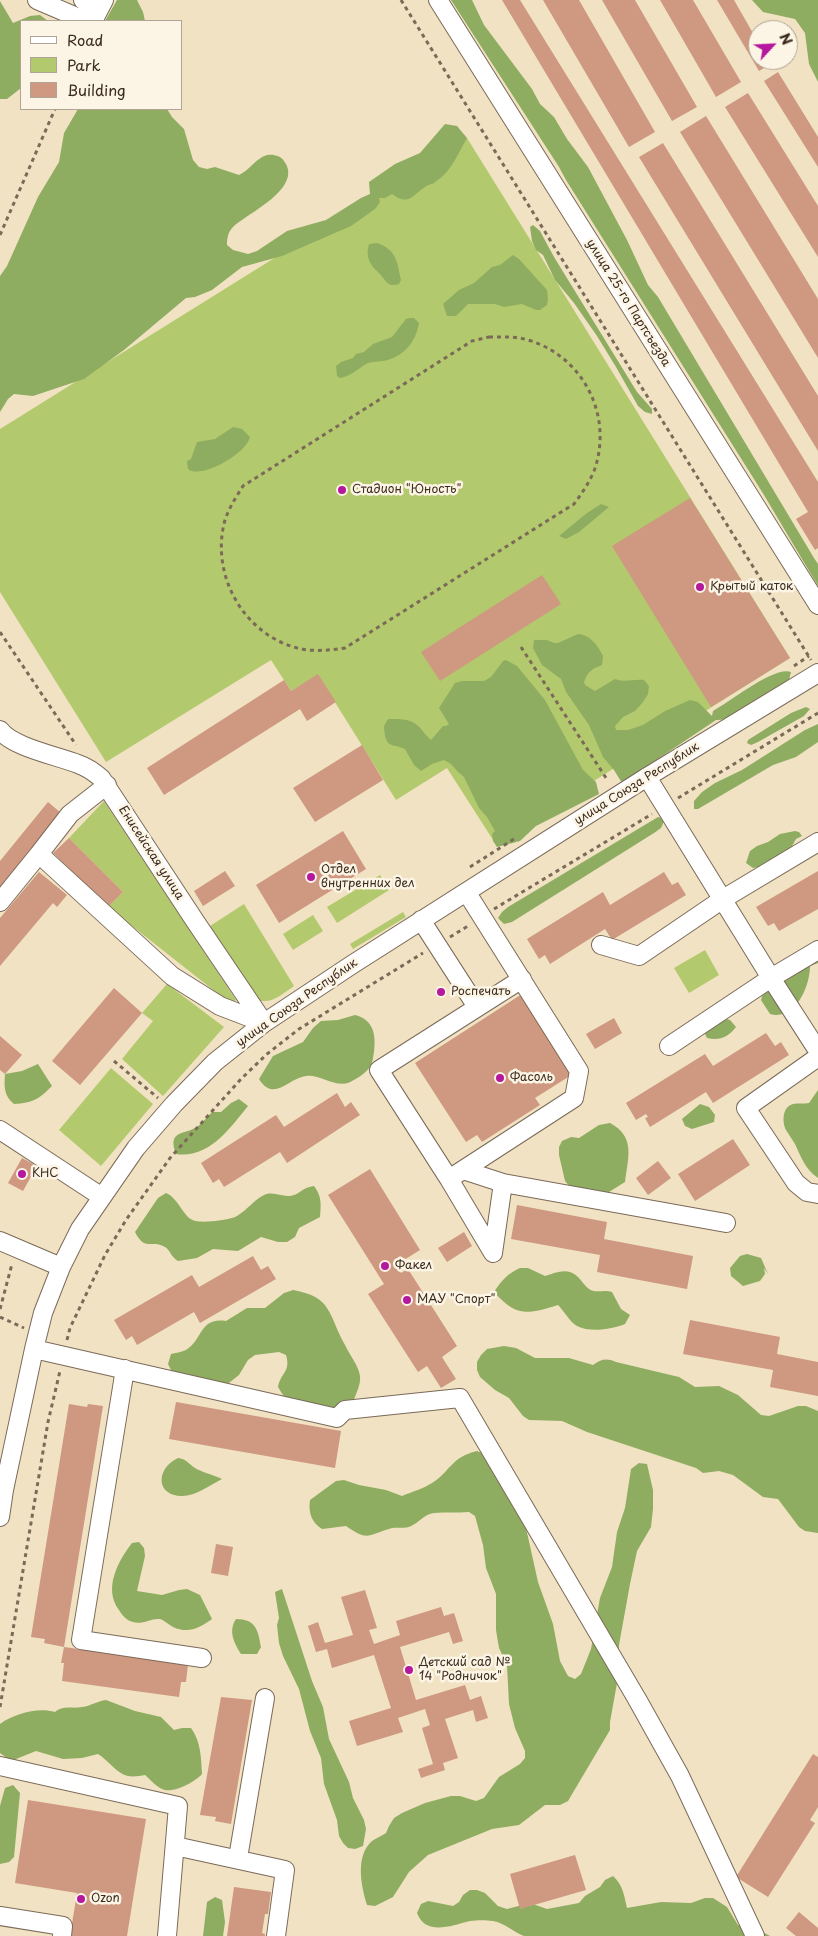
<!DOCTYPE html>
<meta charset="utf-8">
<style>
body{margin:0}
#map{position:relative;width:818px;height:1936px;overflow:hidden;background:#f1e2c3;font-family:"Playpen Sans",sans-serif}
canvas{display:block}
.legend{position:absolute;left:20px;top:20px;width:162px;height:90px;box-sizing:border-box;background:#fcf5e5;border:1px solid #afa495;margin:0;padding:6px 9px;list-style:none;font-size:15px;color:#3b2a1e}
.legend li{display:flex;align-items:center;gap:10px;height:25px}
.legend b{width:25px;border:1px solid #afa495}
.north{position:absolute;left:748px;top:20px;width:50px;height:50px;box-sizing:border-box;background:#fcf5e5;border:1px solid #afa495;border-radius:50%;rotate:65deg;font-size:14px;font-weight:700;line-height:20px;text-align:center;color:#3b2a1e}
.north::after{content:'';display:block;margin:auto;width:18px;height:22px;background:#b5179e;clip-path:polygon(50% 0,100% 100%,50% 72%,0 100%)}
</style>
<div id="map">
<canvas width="818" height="1936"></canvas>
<ul class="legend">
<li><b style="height:6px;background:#fff"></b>Road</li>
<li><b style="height:14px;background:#b3c96d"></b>Park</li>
<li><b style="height:14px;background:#ce9881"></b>Building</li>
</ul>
<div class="north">N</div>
</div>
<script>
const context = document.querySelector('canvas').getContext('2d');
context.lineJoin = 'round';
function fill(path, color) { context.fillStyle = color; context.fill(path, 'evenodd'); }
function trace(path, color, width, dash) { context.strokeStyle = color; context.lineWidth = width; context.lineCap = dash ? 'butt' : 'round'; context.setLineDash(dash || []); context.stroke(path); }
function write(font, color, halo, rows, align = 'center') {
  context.font = font + ' "Playpen Sans",sans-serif'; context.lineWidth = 5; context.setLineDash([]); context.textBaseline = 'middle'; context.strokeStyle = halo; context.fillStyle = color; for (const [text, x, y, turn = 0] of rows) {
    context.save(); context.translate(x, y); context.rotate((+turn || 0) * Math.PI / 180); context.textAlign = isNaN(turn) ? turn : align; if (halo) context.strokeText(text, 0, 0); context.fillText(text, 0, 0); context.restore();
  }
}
const green = new Path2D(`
 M467 138 790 658 495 843 447 768 396 800 318 675 291 691 271 660 106 762 0 592V429Z
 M104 801 236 1000 231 1004 108 907 123 892 69 838Z
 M380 875 389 890 337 923 327 907Z
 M244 904 294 986C282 994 270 1006 255 999L210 926Z
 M403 912 406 917 353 949 350 944Z
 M313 915 323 931 293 950 283 934Z
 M705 950 719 975 689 993 674 968Z
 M167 984 224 1027 163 1096 122 1059 153 1021 142 1013Z
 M111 1068 153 1104 101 1166 59 1130Z`);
const forest = new Path2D(`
 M117 0H137L143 12 145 21H105Z
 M451 0H472L484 25 532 89 540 104 554 117 567 139 588 167 627 240 648 285 658 297 814 558 818 564V586L764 495 566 180 559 167Z
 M752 0H818V82L809 64 805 33 795 19 763 12Z
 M0 1 13 23 30 16 40 15 48 21H21V88L7 99H0Z
 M78 109H167L172 117 184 129 193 160 199 167 207 169 215 167 239 175C250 170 256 158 267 155 274 154 281 156 284 161 304 188 248 213 233 227 228 232 227 238 227 245L233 250 248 254 257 251 287 231 326 220 361 198 370 194 369 182 395 164 420 153 445 124 457 126 467 138C458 154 451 172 435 182 432 185 428 184 425 187 412 196 408 206 392 194L385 198H379L380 202 375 209 351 226 282 256 242 267 212 290 195 297 186 298 124 350 84 379 33 396 14 394 8 399 0 412V276L7 266 38 197 59 162 64 133Z
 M533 225 540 231 554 257 637 392 652 409V414L645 412 638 406 616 367 597 336 574 303 555 280 543 255 536 250 532 241 530 227Z
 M377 243C397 250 397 262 401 280L399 284C387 288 386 280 379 273 370 265 365 257 369 244Z
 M513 255 519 259 547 290 548 299 547 305 540 310H536L522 304 504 307 495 304H468L456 316H447L443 304 459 290 474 283 492 267 500 265Z
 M410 318H414L419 323C416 341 406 354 388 360 382 362 374 361 368 363 358 368 352 376 340 378L337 376 336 366 341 362 353 358 356 354 364 352 373 344 392 337 406 319Z
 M233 427 242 429 250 437C247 453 201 480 188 469L187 461 191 459 197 442 215 439Z
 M601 504 609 507 579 532 566 539 559 536 587 513Z
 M578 634C589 634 598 645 603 656L602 665C592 669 588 671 584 682L585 685 595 691 615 679C625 683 633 679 644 680L649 686 648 694 643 702 635 711 623 717 615 726 616 730H628L643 725 665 711 690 700 698 702 712 716 713 711C730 702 774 666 791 672L789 680C772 692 738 721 716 720L622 783 614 770 603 757 589 725 566 692 561 679 542 665 533 648 534 640H547L554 643H558Z
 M506 660 517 666 545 700 583 770 596 782 599 794 536 826 520 841 497 847 493 841 492 834 495 831 487 817 479 808 464 777 457 771 451 764 444 760 432 764 421 771 414 765 405 749C391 743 385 749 384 726L388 719C397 719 409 718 417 725 422 729 425 735 431 740L443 726H446L449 724 439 708 455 683 462 681H484L491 677 503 661Z
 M806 707 810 709 804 716 758 742 751 745 747 743 748 740 791 713Z
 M818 724V742L796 757 773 765 698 809H694V801L702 792 715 783 742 770 805 730Z
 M658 817 665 819 661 828 654 833 512 922 504 924 498 918 502 912 508 907Z
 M795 831 799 832 802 836 796 839 791 848 778 859 758 867 753 868 746 863 750 851 757 846 768 842 780 834Z
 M818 958V963L810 966C810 987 795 1021 770 1014L761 1000 763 993 778 988 788 973Z
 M355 1015C374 1020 376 1035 374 1052 373 1057 373 1062 370 1067 366 1073 355 1080 348 1083 334 1087 319 1074 306 1076 288 1078 274 1103 259 1079L273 1056 303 1042 313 1028 321 1021 338 1020Z
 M722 1018 730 1020 736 1027C728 1037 720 1041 707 1038L704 1032Z
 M38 1064 52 1086C39 1099 33 1103 14 1104 4 1096 4 1087 5 1074L22 1071Z
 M818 1090V1178C805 1169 801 1157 795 1144 792 1139 789 1135 786 1130 782 1122 782 1107 793 1104 798 1103 804 1104 809 1103Z
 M239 1099 248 1106C230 1128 209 1159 176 1154 167 1130 184 1135 197 1127 202 1123 207 1117 212 1112H221L231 1103Z
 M700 1104 709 1107 715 1115 714 1122 692 1129 685 1126 682 1119Z
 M610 1123C636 1137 628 1158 625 1182L609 1192 600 1195 572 1189 565 1181 559 1155V1147L562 1141 571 1137 579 1138 599 1125Z
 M314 1186C322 1196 321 1205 320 1217L299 1228 295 1237 287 1242H278L261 1237 238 1251 213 1249 197 1258 178 1261C170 1256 171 1251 165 1247 152 1239 145 1252 135 1232L158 1198 166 1193C180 1199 183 1219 196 1221 204 1223 230 1220 237 1216 247 1210 254 1200 264 1195 274 1191 281 1197 290 1196 299 1195 303 1187 314 1186Z
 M747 1254 761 1258 768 1274 764 1268 765 1274 760 1281 743 1286 731 1276 730 1268 740 1256Z
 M520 1268H528L545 1276C557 1272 568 1267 578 1277 582 1281 585 1286 589 1289 597 1294 603 1289 612 1292L621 1309 630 1315 625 1324C612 1329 591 1333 577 1326 570 1322 564 1311 558 1305 528 1314 517 1318 494 1292 501 1281 507 1274 520 1268Z
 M293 1290C333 1297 328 1315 345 1345 349 1354 359 1366 360 1376 361 1385 356 1393 353 1402L329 1415 311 1402C290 1405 289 1405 278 1387 281 1372 291 1372 286 1355L279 1352 255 1355 248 1360 239 1375 225 1386 172 1372 168 1364 171 1354C175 1353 182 1352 186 1350 203 1340 199 1317 226 1321L247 1308H265L284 1293Z
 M504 1346 516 1348 535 1358H569L593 1365C602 1359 606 1358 616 1362L679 1377 695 1387 719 1386 738 1395 761 1415 769 1416 798 1406H806L818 1411V1533L805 1531 799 1527 778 1499 763 1497 733 1475 719 1471 703 1473 696 1468 587 1432 562 1421 529 1420 523 1416 509 1398 495 1390 480 1377 477 1370V1362L481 1355 487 1349Z
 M477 1451 485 1454 497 1464 526 1528 538 1582 553 1624 560 1661 568 1676 575 1679 581 1674 591 1649 600 1598 612 1567 617 1532 625 1508 631 1469 639 1463 647 1464 653 1490V1509L651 1527 637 1551 630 1584 619 1645 617 1683 610 1722V1730L568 1801 560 1805H545L519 1825 492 1829 428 1855 409 1872 393 1897 375 1906 367 1905C361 1886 355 1856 372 1841 376 1838 382 1836 386 1833L389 1826 394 1818 402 1813 425 1803 451 1796H460L476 1801 484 1798 499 1777 520 1764 525 1758V1751L515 1728 509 1704 507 1665 499 1648 496 1630V1594L486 1568 483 1545 475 1516 469 1512C456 1513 446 1512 434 1513 424 1514 419 1523 411 1526 405 1529 398 1527 392 1528 367 1535 369 1542 346 1526L322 1529C312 1523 308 1513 310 1500L336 1481 344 1480 359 1485 386 1490 402 1496C411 1492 423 1489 432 1483 450 1472 451 1457 477 1451Z
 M178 1458C186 1459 188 1463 195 1468 201 1472 214 1475 222 1479 210 1485 196 1496 182 1496 156 1496 155 1469 178 1458Z
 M139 1542 144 1548 145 1556 137 1591 162 1595 179 1590 187 1589 200 1595 212 1619C200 1628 188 1634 173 1627 169 1625 164 1620 160 1619 151 1618 142 1625 133 1622 126 1620 123 1616 119 1610 103 1589 118 1561 132 1543Z
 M282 1589 312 1681 323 1707 329 1739 349 1782 353 1798 364 1820 366 1829 363 1846 355 1849 348 1848 343 1843 339 1836 337 1820 324 1784 321 1758 310 1731 299 1689 283 1656 279 1643 277 1625 279 1618 275 1592Z
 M236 1619C256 1619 258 1630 261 1647L257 1654H241C234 1643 228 1631 236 1619Z
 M106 1700 135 1711 161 1717 174 1730 182 1728H191C201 1742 201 1757 202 1774 195 1782 176 1792 165 1790 157 1788 151 1780 145 1775 140 1776 133 1777 128 1776 117 1774 108 1760 98 1754L82 1758 63 1759 36 1751 11 1761 0 1753V1724C14 1714 38 1707 55 1712 64 1705 72 1709 82 1707 91 1706 97 1701 106 1700Z
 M13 1785 20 1793 14 1857 9 1862 0 1864V1806L5 1788Z
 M613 1876C623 1885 624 1895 627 1908L661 1902 691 1903 705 1898H713L727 1907 738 1925 755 1928 770 1936H524C513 1932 505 1923 493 1921 486 1920 477 1920 470 1921 450 1926 426 1936 417 1913L421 1904 428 1901 453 1906 459 1902 463 1895 470 1890H477L485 1893 498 1906 507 1909 530 1903 547 1909 579 1903 585 1896 600 1887 605 1880Z
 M215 1897 222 1900 225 1922 223 1936H203L207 1902Z`);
const building = new Path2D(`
 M502 0H520L818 482V548L815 550 796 519 808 512Z
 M543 0H579L655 132 629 147Z
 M602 0H635L697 107 672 121Z
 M660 0H693L741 82 716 97Z
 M717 0H734L758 42V60H768L771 64 759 71Z
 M778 72 818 137V167L764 81Z
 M748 93 818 206V257L725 107Z
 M706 116 818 299V358L680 132Z
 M663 143 818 396V451L639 157Z
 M690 498 790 658 711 707 612 546Z
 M542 575 561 604 440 681 421 652Z
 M318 674 336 702 307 721 300 709 164 795 147 768 284 680 291 691Z
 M362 745 383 780 315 822 293 788Z
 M48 802 61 813 0 888V861Z
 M343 831 366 869 279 923 256 885Z
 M69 838 123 892 108 907 53 853Z
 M225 871 235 886 203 906 194 891Z
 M818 871V909L779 931 774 923 768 926 756 907Z
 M39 872 67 895 57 907 53 903 0 966V918Z
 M664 872 672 885 678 882 686 895 612 940 605 929 550 964 545 955 539 959 527 939 603 892 610 905Z
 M442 986 446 994 439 998 435 990Z
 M114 988 142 1013 80 1085 52 1061Z
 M522 994 573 1074 535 1098 540 1105 482 1142 477 1135 466 1142 415 1063Z
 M614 1018 622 1033 595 1049 586 1034Z
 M766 1033 775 1046 781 1042 789 1055 713 1103 706 1092 650 1127 645 1118 648 1117 646 1114 636 1120 626 1103 705 1054 713 1066Z
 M0 1036 22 1055 5 1074 0 1070Z
 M337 1093 345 1107 351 1102 360 1115 287 1163 280 1152 224 1187 219 1179 213 1183 201 1163 276 1115 284 1127Z
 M733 1139 750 1165 695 1201 678 1174Z
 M22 1158 37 1166 23 1191 8 1183Z
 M658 1161 671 1178 648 1195 636 1178Z
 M370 1169 420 1250 396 1265 401 1273 408 1269 457 1346 442 1357 456 1379 441 1388 427 1366 418 1372 368 1294 384 1284 328 1195Z
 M517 1205 607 1222 604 1239 693 1256 687 1289 597 1272 600 1255 511 1239Z
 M464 1232 472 1246 447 1262 438 1248Z
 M253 1256 261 1270 268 1266 276 1279 200 1323 194 1312 137 1345 132 1336 126 1340 114 1320 192 1275 199 1287Z
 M690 1320 780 1337 777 1354 818 1362V1396L770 1387 773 1370 683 1354Z
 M176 1402 341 1431 335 1468 169 1439Z
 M69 1404 87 1407 88 1404 103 1406 64 1647 44 1643 45 1639 31 1637Z
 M216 1544 233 1547 228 1576 211 1573Z
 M365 1590 377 1628 369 1630 374 1644 400 1635 396 1621 441 1607 444 1616 454 1613 463 1641 453 1644 449 1632 400 1647 416 1700 465 1685 470 1700 481 1696 488 1718 476 1722 473 1710 445 1719 458 1758 443 1763 445 1770 421 1778 418 1769 433 1764 422 1728 430 1725 425 1709 398 1718 403 1732 357 1746 349 1721 391 1708 374 1655 332 1668 327 1649 316 1652 308 1626 318 1622 325 1643 353 1635 341 1597Z
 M64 1647 188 1664 186 1682H181L179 1697 62 1681 64 1663H61Z
 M221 1697 252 1700 231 1824 215 1821 216 1817 200 1815Z
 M813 1754 818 1757V1807L810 1820 815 1823 768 1897 736 1877Z
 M28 1800 146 1819 127 1936H70L77 1893 15 1883Z
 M575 1855 586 1890 520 1909 510 1874Z
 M234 1887 271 1892 268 1914H265L262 1933 265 1934V1936H227Z
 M799 1912 818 1928V1936H796L786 1928Z`);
const path = new Path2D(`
 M401 0 811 660
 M0 235 55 109
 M489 337C502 337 515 336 528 340 583 356 614 416 594 471 589 483 582 493 574 504L345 648C332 650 320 651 307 650 247 641 209 577 225 520 229 508 236 497 243 486L472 341Z
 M0 632 76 745
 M521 647 608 781
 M794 666 809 656
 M678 798 818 713
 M470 867 514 839
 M494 909 652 814
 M450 937 468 926
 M114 1061 158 1098
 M0 1309 12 1264
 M0 1317 24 1328
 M67 1340 70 1328 105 1255 126 1220 170 1158 241 1079 267 1054 299 1029 423 953
 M0 1707 48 1422 60 1371`);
const minor = new Path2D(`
 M37 0 86 21
 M83 0 100 8
 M438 0 818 605
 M93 21 104 0
 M0 730C12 747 58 756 78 764 87 767 94 772 101 778L195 921 264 1023
 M647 777 771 978 818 950
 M39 854 70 814 107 785
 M467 893 579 1071 574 1098 449 1179 379 1070 522 979
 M0 902 39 854 172 976 220 1006 264 1023
 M421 920 477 1007
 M601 945 639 956 723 899 818 842
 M669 1046 771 978 818 1051
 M818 1057 746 1108 796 1183 807 1192 818 1194
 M0 1130 102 1197
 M449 1179 493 1253 503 1183 463 1170
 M503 1183 726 1223
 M0 1241 61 1267
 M34 1349 337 1418 345 1410 460 1398 637 1699 680 1776 755 1936
 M125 1369 81 1640 202 1658
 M0 1517 4 1490 34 1349 43 1313 61 1267 80 1229 136 1148 174 1104 215 1062 264 1023 353 964 647 777 818 673
 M0 1766 178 1806 167 1936
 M175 1846 285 1870 276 1936
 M238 1858 265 1698
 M0 1916 63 1926 62 1936`);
const markers = [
 [342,490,5,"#b5179e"],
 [700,587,5,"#b5179e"],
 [311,877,5,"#b5179e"],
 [441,992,5,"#b5179e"],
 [500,1078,5,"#b5179e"],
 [22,1174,5,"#b5179e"],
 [385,1266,5,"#b5179e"],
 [407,1300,5,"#b5179e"],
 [409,1670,5,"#b5179e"],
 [81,1899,5,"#b5179e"]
];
const streetNames = [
 ["улица 25-го Партсъезда",628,303,58],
 ["улица Союза Республик",637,784,-32],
 ["Енисейская улица",151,853,57],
 ["улица Союза Республик",297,1003,-35]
];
const poiNames = [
 ["Стадион \"Юность\"",352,490],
 ["Крытый каток",710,587],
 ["Отдел",321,870],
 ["внутренних дел",321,884],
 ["Роспечать",451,992],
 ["Фасоль",510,1078],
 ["КНС",32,1174],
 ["Факел",395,1266],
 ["МАУ \"Спорт\"",417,1300],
 ["Детский сад №",419,1663],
 ["14 \"Родничок\"",419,1677],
 ["Ozon",91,1899]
];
fill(green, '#b3c96d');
fill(forest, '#8ead60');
fill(building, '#ce9881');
trace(minor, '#7b6a58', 20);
trace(path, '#7b6a58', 3, [4, 4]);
trace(minor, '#fff', 18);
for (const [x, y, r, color] of markers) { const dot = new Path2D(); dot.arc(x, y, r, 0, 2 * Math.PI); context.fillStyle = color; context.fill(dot); trace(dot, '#fcf5e5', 2); }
write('12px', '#3b2a1e', '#fcf5e5', streetNames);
write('12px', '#3b2a1e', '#fcf5e5', poiNames, 'left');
</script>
